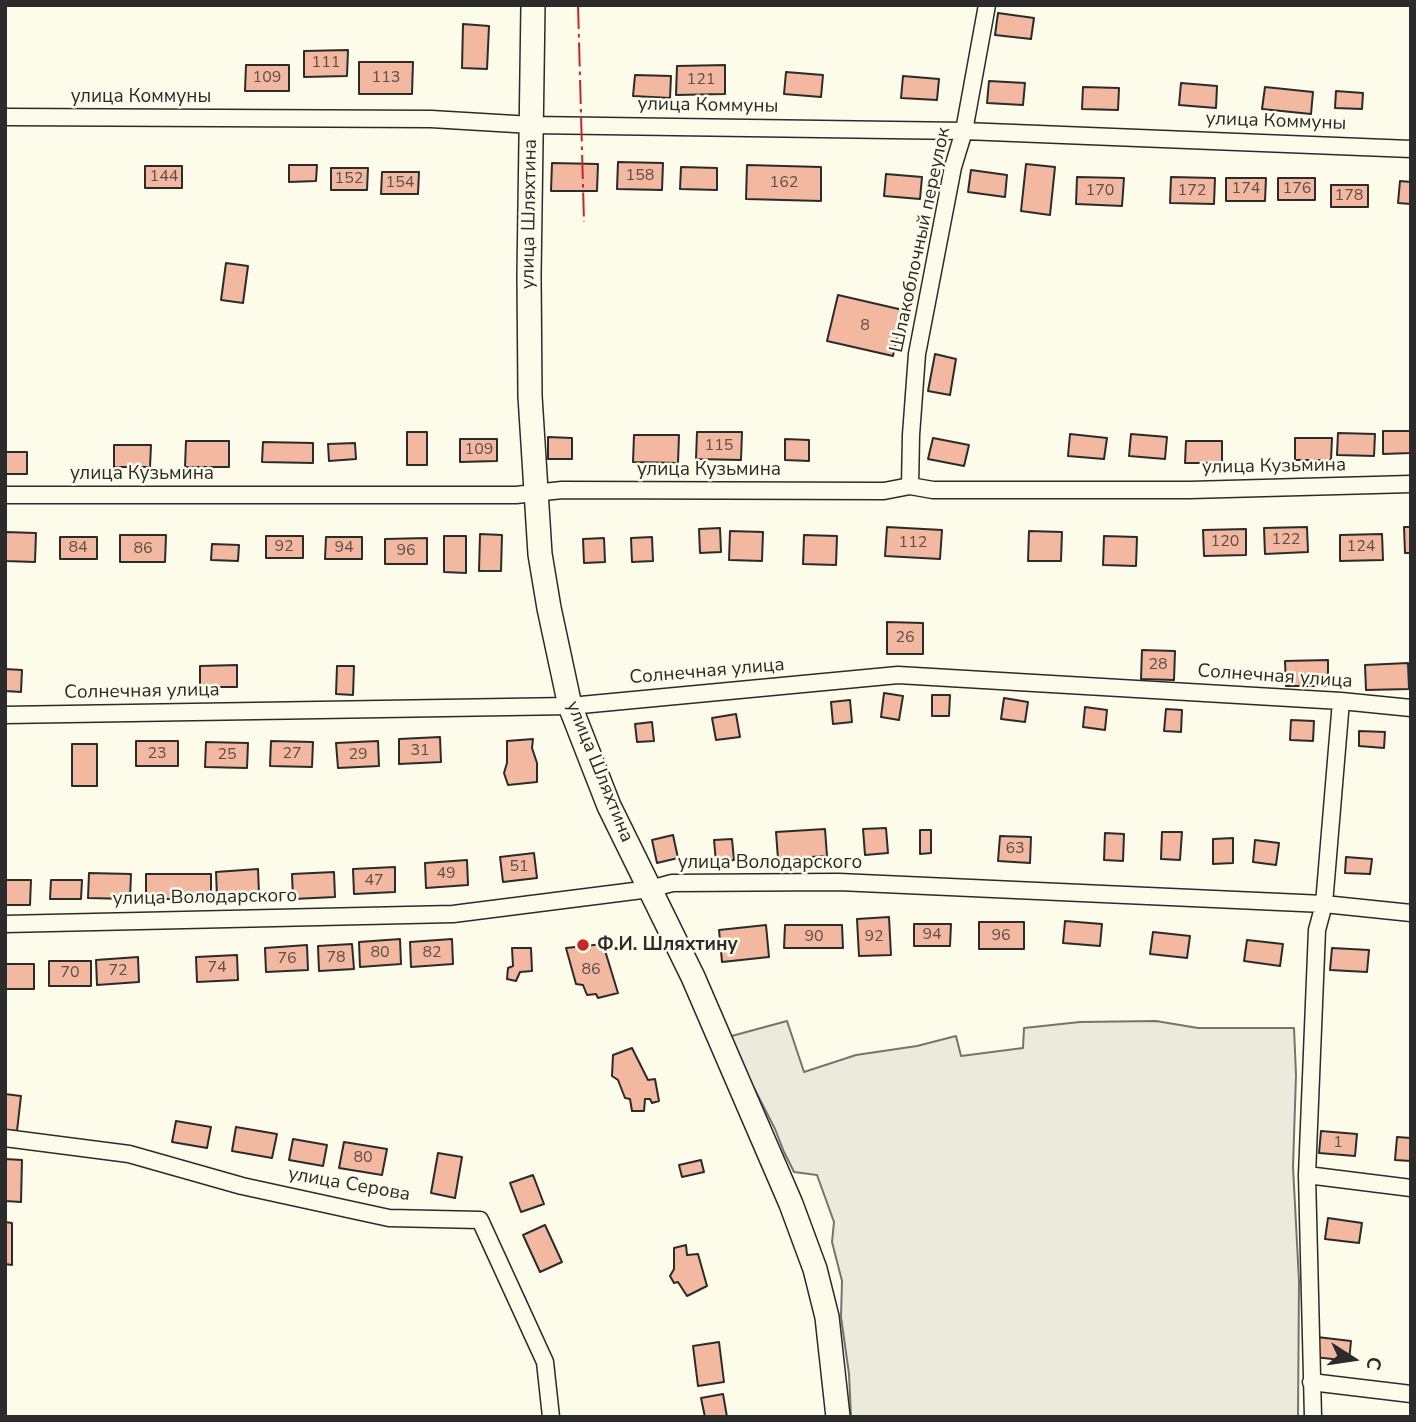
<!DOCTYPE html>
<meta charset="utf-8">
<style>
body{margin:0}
#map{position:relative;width:1416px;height:1422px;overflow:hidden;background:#fdfbea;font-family:"Nunito Sans",sans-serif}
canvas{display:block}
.frame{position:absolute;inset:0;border:7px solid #2b2b2b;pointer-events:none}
.north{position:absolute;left:1318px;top:1324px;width:70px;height:70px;-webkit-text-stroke:5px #fdfbea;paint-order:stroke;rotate:102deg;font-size:19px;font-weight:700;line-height:28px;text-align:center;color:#2b2b2b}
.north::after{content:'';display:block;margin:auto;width:24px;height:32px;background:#2b2b2b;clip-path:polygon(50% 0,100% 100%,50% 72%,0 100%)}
</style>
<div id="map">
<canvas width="1416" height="1422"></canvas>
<div class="frame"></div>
<div class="north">С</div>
</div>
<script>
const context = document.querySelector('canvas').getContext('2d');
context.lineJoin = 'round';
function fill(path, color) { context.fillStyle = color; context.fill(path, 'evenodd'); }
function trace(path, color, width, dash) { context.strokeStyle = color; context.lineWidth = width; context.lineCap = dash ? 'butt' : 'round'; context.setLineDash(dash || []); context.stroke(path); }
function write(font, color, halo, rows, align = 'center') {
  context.font = font + ' "Nunito Sans",sans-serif'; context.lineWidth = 5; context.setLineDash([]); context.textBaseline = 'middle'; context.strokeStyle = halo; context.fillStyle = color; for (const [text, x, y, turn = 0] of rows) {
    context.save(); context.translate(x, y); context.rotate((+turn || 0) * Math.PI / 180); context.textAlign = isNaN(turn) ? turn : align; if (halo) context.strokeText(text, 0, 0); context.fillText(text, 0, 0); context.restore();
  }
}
const green = new Path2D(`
 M787 1021 804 1072 856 1055 917 1046 956 1036 961 1056 1023 1048 1024 1028 1080 1022 1156 1021 1198 1028H1294L1296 1075 1293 1167 1299 1281 1298 1417H851L849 1374 841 1317 842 1281 832 1242 834 1222 817 1175 794 1172 784 1152 775 1129 728 1037Z`);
const building = new Path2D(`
 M998 13 1034 18 1031 39 995 35Z
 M463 24 489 26 487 69 462 68Z
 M348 50 347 76 304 77V51Z
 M359 62H413L412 94H359Z
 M246 65H289V91H245Z
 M725 65V94L676 95 677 66Z
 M786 72 823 75 821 97 784 94Z
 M635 75 671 76 670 98 633 96Z
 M903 76 939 79 937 100 901 98Z
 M989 81 1025 83 1023 105 987 103Z
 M1181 83 1217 86 1216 108 1179 105Z
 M1083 87 1119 88 1118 110 1082 109Z
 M1265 87 1313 92 1311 114 1262 109Z
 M1336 91 1363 93 1362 109 1335 108Z
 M618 162 663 163 662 190 617 189Z
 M552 163 598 164 597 191H551Z
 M1026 164 1055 167 1050 215 1021 211Z
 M289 165H317L316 181 289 182Z
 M747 165 821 167V201L746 199Z
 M145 166H182V188H145Z
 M681 167 717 168V190L680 189Z
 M331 168H368L367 190H331Z
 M971 170 1007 175 1005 197 968 192Z
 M382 172H419L418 194H381Z
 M886 174 922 177 920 199 884 196Z
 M1077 177 1124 178 1122 206 1076 204Z
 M1171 177 1215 178 1214 204 1170 203Z
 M1226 178H1266L1265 201H1226Z
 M1278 178H1315V200H1278Z
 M1400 181 1411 182V204L1398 203Z
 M1331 185H1368V207H1331Z
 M226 263 248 266 243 303 221 300Z
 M838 295 903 310 893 356 827 341Z
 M935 354 956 359 950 395 928 391Z
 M1383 431H1411V453L1383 454Z
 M407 432H427V465H407Z
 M697 432H742L741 460 696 459Z
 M1338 433 1375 434 1374 456 1337 455Z
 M1070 434 1107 438 1104 459 1068 456Z
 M1131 434 1167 437 1165 459 1129 456Z
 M634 435H679L678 463 633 462Z
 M548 437 572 438V459H548Z
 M933 438 969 445 964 466 928 459Z
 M1295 438H1332L1331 460H1295Z
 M460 439H497V461L460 462Z
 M785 439 809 440V461L785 460Z
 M186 441H229V467H185Z
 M1186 441H1222V463H1185Z
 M263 442 313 443V463L262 462Z
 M355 443 356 459 329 461 328 444Z
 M114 445H151L150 467H114Z
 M5 452H27V474H5Z
 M887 527 942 530 940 559 885 556Z
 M1307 527 1308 552 1265 554 1264 528Z
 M1404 527H1411V553H1405Z
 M720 528 721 552 700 553 699 529Z
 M1246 529V555L1204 556 1203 530Z
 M730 531 763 532 762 561 729 560Z
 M1029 531 1062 532 1061 561H1028Z
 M5 532 36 533 35 562 5 561Z
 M480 534 502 535 501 571H479Z
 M1382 534 1383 560 1340 561V535Z
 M120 535H166L165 562H120Z
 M804 535 837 536 836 565 803 564Z
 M266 536H303V558H266Z
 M444 536H466V573L444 572Z
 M1104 536 1137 537 1136 566 1103 565Z
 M60 537H97V559H60Z
 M326 537H362V559H325Z
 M652 537 653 561 632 562 631 538Z
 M427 538V564H385V539Z
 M604 538 605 562 584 563 583 539Z
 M212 544 239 545 238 561 211 560Z
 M887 622 923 623V654H887Z
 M1142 650 1175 651 1174 680 1141 679Z
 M1328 660V686H1286L1285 661Z
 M1408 663 1409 689 1366 690 1365 665Z
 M237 665V687H200V666Z
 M337 666H354L353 695 336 694Z
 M5 669 22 670 21 692 5 691Z
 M884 693 903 696 899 720 881 717Z
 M932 695H950L949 716H932Z
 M1004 698 1028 702 1025 722 1001 719Z
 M850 700 852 722 833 724 831 702Z
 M1085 707 1107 710 1105 730 1083 727Z
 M1166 709 1182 710 1181 732 1164 731Z
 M736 714 740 737 716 740 712 718Z
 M1291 720 1314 721 1313 741 1290 740Z
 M652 722 654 741 637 742 635 724Z
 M1359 731 1385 732 1384 748 1359 746Z
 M440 737 441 762 399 764V739Z
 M533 739 532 748 537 763V782L508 785 504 773 507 763V741Z
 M136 741H178V766H136Z
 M271 741 313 742 312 767 270 766Z
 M378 741 379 766 338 768 336 743Z
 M206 742 248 743 247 768 205 767Z
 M72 744H97V786H72Z
 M886 828 888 853 865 855 863 829Z
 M825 829 827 856 778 859 776 832Z
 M920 830H931V853L920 854Z
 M1162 832H1182L1180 860 1161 859Z
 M1105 833 1124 834 1123 861 1104 860Z
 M673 835 678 858 657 863 652 840Z
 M1000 836 1031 837 1030 863 998 861Z
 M1233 838V863L1213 864V839Z
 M732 839 734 860 716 862 714 840Z
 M1255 840 1279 843 1276 865 1253 862Z
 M534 853 537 878 503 882 500 857Z
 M1346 857 1372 859 1370 874 1345 873Z
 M467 860 468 885 426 888 425 863Z
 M395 867V892L354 894 353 869Z
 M258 869 259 894 217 897 216 872Z
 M334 872 335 897 293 899 292 874Z
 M89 873 131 874 130 899 88 898Z
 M146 874H211V899H146Z
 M5 880H31L30 905H5Z
 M51 880H82L81 899H50Z
 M889 917 891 955 859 956 857 919Z
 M1065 921 1102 924 1100 946 1063 943Z
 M979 922H1024V949H979Z
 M914 924H951L950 946H914Z
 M766 925 769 957 722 962 719 930Z
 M785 925H842L843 948H784Z
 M1153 932 1190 936 1187 958 1150 954Z
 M400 939 401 964 360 967 359 942Z
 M452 939 453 964 411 967 410 942Z
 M1247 940 1283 944 1280 966 1244 961Z
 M352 944 354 969 319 971 318 946Z
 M603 944 618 993 598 998 596 994 587 995 583 985 576 984 566 948Z
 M307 945 308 970 266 972 265 948Z
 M512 948H531L532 971 520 972 516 981 507 979 508 968 513 966Z
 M1332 948 1369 950 1367 972 1330 970Z
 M237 955 238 980 197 982 196 957Z
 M138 957 139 982 97 985 96 960Z
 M49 961H91V986H49Z
 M5 964H34V989H5Z
 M632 1048 648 1080 655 1079 659 1101 652 1103 650 1099H645L644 1111H632L630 1099 625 1098 618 1080 612 1076 613 1055Z
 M5 1094 21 1096 17 1131 5 1130Z
 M176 1121 211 1127 207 1148 172 1142Z
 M236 1127 277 1134 272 1158 232 1151Z
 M1321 1131 1357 1134 1355 1156 1319 1153Z
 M1397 1137 1411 1138V1161L1395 1160Z
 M293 1139 327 1145 323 1166 289 1160Z
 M344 1142 387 1149 382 1175 339 1168Z
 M438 1153 462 1157 455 1198 431 1193Z
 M5 1159 22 1160 21 1202 5 1201Z
 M701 1160 704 1172 682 1177 679 1165Z
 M533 1175 544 1204 521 1212 510 1183Z
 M1328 1218 1362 1223 1359 1243 1325 1239Z
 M5 1222 12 1223V1265L5 1264Z
 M545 1225 562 1262 540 1272 523 1235Z
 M686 1245 687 1255 698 1254 707 1286 687 1296 678 1282 674 1283 670 1276 674 1269V1248Z
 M1317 1337 1351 1341 1349 1361 1315 1357Z
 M719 1342 724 1382 698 1386 693 1346Z
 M723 1394 727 1417H705L701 1398Z`);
const minor = new Path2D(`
 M5 117 431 119 532 125 964 131 1411 149
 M910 486 911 435 917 354 953 167 964 131 987 5
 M5 495H516L562 490 884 491 910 486 933 490H1190L1411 484
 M5 715 570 706 898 675 1341 701 1411 708
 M5 924 453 914 650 889 672 883 839 882 1324 904 1411 913
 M5 1138 129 1154 242 1186 389 1218 480 1220 545 1362 551 1417
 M1307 1175 1411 1188
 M1311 1382 1411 1394
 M1313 1417 1307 1175 1317 930 1324 904 1341 701`);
const secondary = new Path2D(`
 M533 5 529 275 530 396 540 554 549 608 570 706 609 806 693 977 791 1204 815 1269 827 1317 838 1417`);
const power = new Path2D(`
 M578 5 584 222`);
const markers = [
 [583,945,7,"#c62828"]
];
const numberNames = [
 ["111",326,63],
 ["109",267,78],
 ["113",386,78],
 ["121",701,80],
 ["158",640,176],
 ["144",164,177],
 ["152",349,179],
 ["154",400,183],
 ["162",784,183],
 ["174",1246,189],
 ["176",1297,189],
 ["170",1100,191],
 ["172",1192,191],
 ["178",1349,196],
 ["8",865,326],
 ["115",719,446],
 ["109",479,450],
 ["122",1286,540],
 ["120",1225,542],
 ["112",913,543],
 ["92",284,547],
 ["124",1361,547],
 ["84",78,548],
 ["94",344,548],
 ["86",143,549],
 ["96",406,551],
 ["26",905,638],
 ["28",1158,665],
 ["31",420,751],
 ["23",157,754],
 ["27",292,754],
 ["25",227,755],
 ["29",358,755],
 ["63",1015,849],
 ["51",519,867],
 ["49",446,874],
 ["47",374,881],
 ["94",932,935],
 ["96",1001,936],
 ["90",814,937],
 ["92",874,937],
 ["80",380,953],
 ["82",432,953],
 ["78",336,958],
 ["76",287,959],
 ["74",217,968],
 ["86",591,970],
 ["72",118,971],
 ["70",70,973],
 ["1",1338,1143],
 ["80",363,1158]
];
const streetNames = [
 ["улица Коммуны",141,97],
 ["улица Коммуны",708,106,1],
 ["улица Коммуны",1276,122,2],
 ["улица Шляхтина",530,214,-89],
 ["Шлакоблочный переулок",921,240,-78],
 ["улица Кузьмина",1274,467,-1],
 ["улица Кузьмина",709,470],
 ["улица Кузьмина",142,474],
 ["Солнечная улица",707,672,-5],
 ["Солнечная улица",1275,677,4],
 ["Солнечная улица",142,692,-1],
 ["улица Шляхтина",599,772,68],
 ["улица Володарского",770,863],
 ["улица Володарского",205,898,-1],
 ["улица Серова",349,1185,10]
];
const poiNames = [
 ["Ф.И. Шляхтину",597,945]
];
fill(green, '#ecebdb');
trace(green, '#74746e', 2);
fill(building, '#f2b8a0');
trace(building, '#2b2b2b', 2);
trace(minor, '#2b2b2b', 19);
trace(secondary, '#2b2b2b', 26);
trace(minor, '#fdfbea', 16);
trace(secondary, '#fdfbea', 23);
trace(power, '#c62828', 2, [24, 5, 3.5, 5]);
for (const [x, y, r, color] of markers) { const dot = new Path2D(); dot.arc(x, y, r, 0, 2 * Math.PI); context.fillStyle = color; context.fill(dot); trace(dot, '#fdfbea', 2.5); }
write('16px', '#5d4e48', null, numberNames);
write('19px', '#2b2b2b', '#fdfbea', streetNames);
write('bold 19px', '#2b2b2b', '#fdfbea', poiNames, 'left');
</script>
